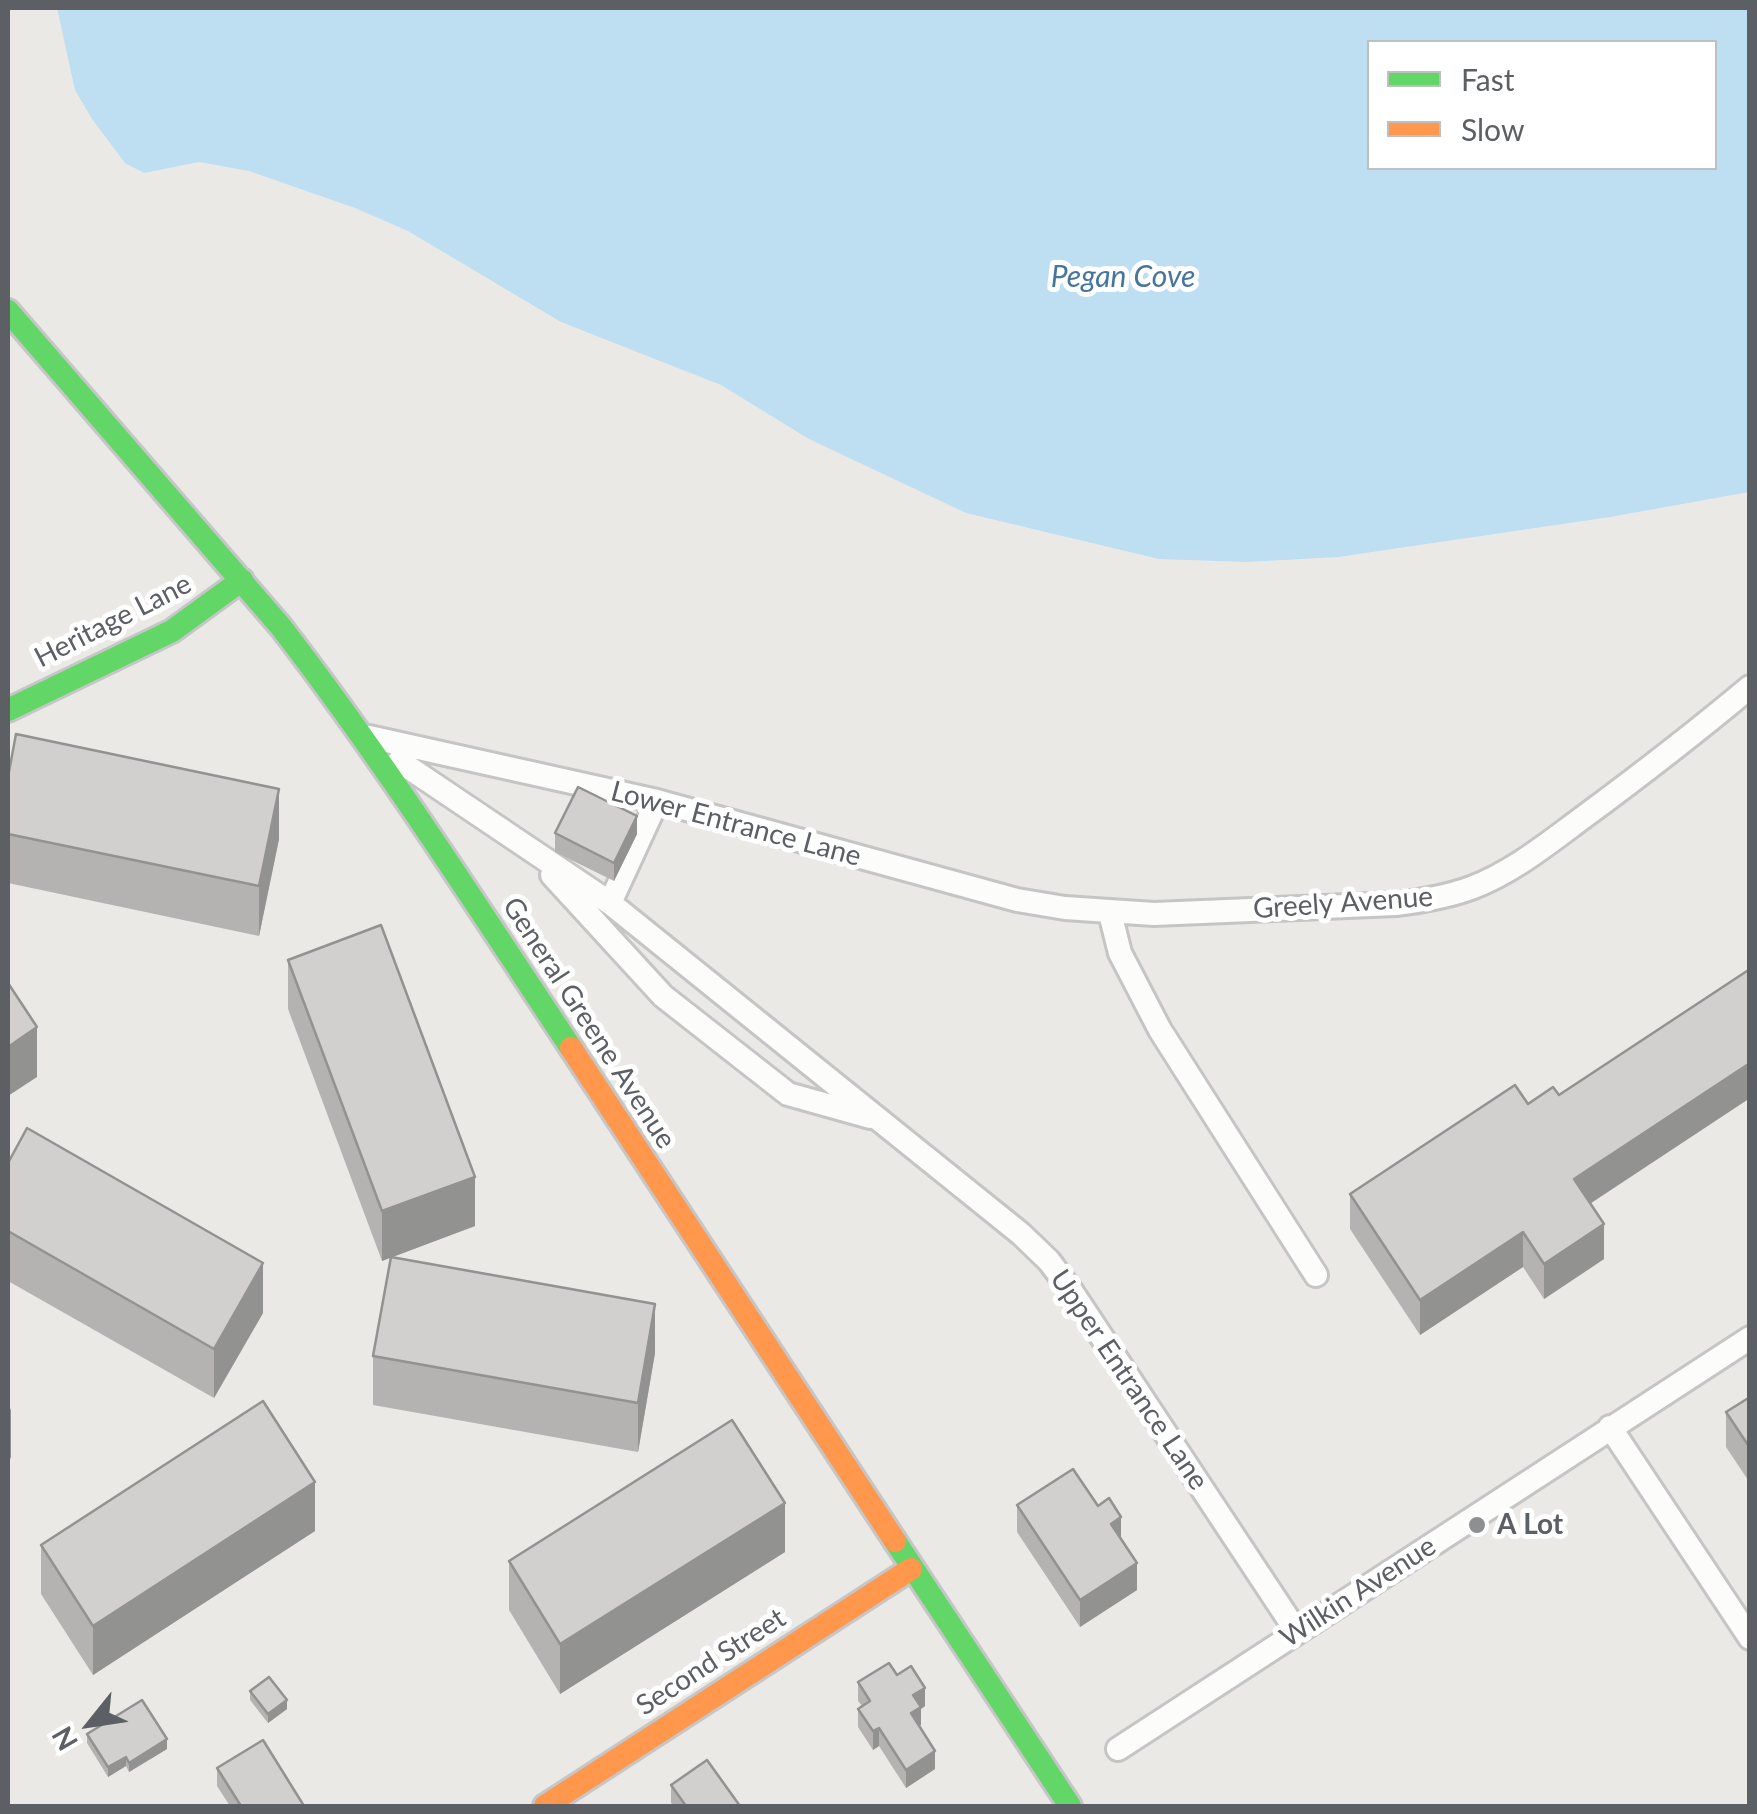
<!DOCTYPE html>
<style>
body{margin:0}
#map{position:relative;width:1757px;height:1814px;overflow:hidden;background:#ebe9e6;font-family:Lato,sans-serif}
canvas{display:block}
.frame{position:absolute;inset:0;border:10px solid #5c5f63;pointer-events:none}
.legend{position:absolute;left:1367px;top:40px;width:350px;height:130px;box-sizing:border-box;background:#fff;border:2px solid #bebfc1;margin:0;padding:12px 18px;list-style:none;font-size:30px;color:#5c5f63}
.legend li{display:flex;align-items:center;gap:20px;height:50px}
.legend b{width:50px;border:2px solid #bebfc1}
.north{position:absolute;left:40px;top:1674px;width:100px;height:100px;-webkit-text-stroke:8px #fff;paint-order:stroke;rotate:240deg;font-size:28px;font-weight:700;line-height:40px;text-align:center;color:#5c5f63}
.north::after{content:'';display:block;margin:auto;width:35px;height:45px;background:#5c5f63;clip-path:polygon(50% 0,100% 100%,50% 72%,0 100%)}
</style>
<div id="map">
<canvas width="1757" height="1814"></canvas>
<div class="frame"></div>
<ul class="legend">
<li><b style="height:12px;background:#63d668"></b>Fast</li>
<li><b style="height:12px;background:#ff974d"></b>Slow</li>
</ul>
<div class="north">N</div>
</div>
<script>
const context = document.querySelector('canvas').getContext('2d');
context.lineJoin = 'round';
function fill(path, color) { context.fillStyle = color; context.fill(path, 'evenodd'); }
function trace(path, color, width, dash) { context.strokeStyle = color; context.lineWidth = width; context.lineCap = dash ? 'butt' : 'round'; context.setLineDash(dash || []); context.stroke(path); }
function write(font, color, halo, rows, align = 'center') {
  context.font = font + ' Lato,sans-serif'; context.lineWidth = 10; context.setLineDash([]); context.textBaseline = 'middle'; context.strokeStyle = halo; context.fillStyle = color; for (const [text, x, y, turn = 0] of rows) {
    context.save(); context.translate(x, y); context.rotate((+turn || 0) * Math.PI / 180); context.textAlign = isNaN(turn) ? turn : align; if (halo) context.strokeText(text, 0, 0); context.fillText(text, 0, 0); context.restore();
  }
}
const water = new Path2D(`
 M57 8H1749V492L1610 517 1338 557 1246 562 1159 559 966 513 809 439 721 385 561 322 408 231 355 208 249 171 199 162 144 173 125 163 92 119 75 90ZM1370 42H1714V168H1370Z`);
const lane = new Path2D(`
 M369 737 657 801 1017 900 1065 908 1154 914 1396 904C1422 901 1446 897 1471 888 1511 873 1546 845 1581 819 1638 777 1695 733 1750 687
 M399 761 610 903 1021 1234 1049 1261 1070 1289 1297 1632
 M552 875 663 996 788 1094 870 1117
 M610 903 657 801
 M1110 913 1120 953 1160 1030 1316 1275
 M1610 1427 1750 1638
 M1118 1749 1750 1338`);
const fast = new Path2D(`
 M8 311 281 627C385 762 477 906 571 1048
 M8 710 172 631 242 580
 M895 1541 1070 1806`);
const slow = new Path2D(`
 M571 1048 895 1541
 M545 1806 911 1569`);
const wall = new Path2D(`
 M8 777 279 839 259 936 8 883Z
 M555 833 637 834 614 881 555 852Z
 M288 960 475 1226 392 1257 655 1353 638 1452 373 1405V1356L390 1257 382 1261 288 1009Z
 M1750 969V1098L1590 1204 1604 1259 1544 1299 1523 1267 1420 1335 1350 1229V1194L1528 1104 1559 1095Z
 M8 1163 263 1313 214 1398 8 1281Z
 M1750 1397V1483L1726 1447V1412Z
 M1017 1505 1098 1506 1121 1539 1137 1590 1080 1627 1017 1532Z
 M315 1531 93 1675 41 1594V1545Z
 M785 1552 560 1694 509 1610V1561Z
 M897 1675 925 1706 921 1709 919 1726 935 1769 906 1788 879 1746 873 1750 858 1727V1709L862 1706 858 1701V1682Z
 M250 1691 287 1709 268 1723 250 1700Z
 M87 1734 167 1749 129 1772 126 1766 108 1777 87 1743Z
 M217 1768 304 1806H230L217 1786Z
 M671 1785 740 1806H674L671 1803Z`);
const shadedWall = new Path2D(`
 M279 789V839L259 936V886Z
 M637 816V834L614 881V863Z
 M37 1027V1077L8 1096V1047Z
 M1750 1063V1098L1574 1214V1179Z
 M475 1177V1226L382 1261V1211Z
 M1604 1224V1259L1544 1299V1264Z
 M1523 1232V1267L1420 1335V1300Z
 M263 1263V1313L214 1398V1349Z
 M655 1304V1353L638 1452V1403Z
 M11 1408V1457L8 1464V1415Z
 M315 1482V1531L93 1675V1626Z
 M785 1503V1552L560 1694V1644Z
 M1121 1517V1544L1111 1524Z
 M1137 1563V1590L1080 1627V1600Z
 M925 1688V1706L921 1709V1725L911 1731 913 1695Z
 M287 1700V1709L268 1723V1714Z
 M879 1728V1746L873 1750V1731Z
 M167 1739V1749L129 1772V1763Z
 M935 1751V1769L906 1788V1770Z
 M126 1757V1766L108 1777V1767Z`);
const building = new Path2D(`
 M16 734 279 789 259 886 8 834V777Z
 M578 787 637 816 614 863 555 833Z
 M381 925 475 1177 382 1211 288 960Z
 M1750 969V1063L1574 1179 1604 1224 1544 1264 1523 1232 1420 1300 1350 1194 1515 1085 1528 1104 1553 1087 1559 1095Z
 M8 983 37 1027 8 1047Z
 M27 1128 263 1263 214 1349 8 1231V1163Z
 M391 1257 655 1304 638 1403 373 1356Z
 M1750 1397V1448L1726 1412Z
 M263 1401 315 1482 93 1626 41 1545Z
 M732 1420 785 1503 560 1644 509 1561Z
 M1073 1469 1098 1506 1109 1498 1121 1517 1111 1524 1137 1563 1080 1600 1017 1505Z
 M889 1663 897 1675 911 1666 925 1688 913 1695 921 1707 911 1713 935 1751 906 1770 879 1728 873 1731 858 1709 870 1701 858 1682Z
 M269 1677 287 1700 268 1714 250 1691Z
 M142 1700 167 1739 129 1763 126 1757 108 1767 87 1734Z
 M263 1740 304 1806H241L217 1768Z
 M707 1760 740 1806H686L671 1785Z`);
const markers = [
 [1477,1525,10,"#8e8f91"]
];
const streetNames = [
 ["Heritage Lane",113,621,-27],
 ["Lower Entrance Lane",736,824,15],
 ["Greely Avenue",1343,903,-4],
 ["General Greene Avenue",589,1023,57],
 ["Upper Entrance Lane",1129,1380,56],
 ["Wilkin Avenue",1358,1592,-33],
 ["Second Street",711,1662,-33]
];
const poiNames = [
 ["A Lot",1497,1525]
];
const waterNames = [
 ["Pegan Cove",1123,277]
];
fill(water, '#bedef2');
trace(lane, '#c5c5c5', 28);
trace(fast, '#c6c6c7', 28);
trace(slow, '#c6c6c7', 28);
trace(lane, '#fcfcfb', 22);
trace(fast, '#63d668', 22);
trace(slow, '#ff974d', 22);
fill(wall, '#b4b3b2');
fill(shadedWall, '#929291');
fill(building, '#d1d0cf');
trace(building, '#929291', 2.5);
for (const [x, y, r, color] of markers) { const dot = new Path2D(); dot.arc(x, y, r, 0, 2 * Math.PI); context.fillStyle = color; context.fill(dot); trace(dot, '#fff', 4); }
write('28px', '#5c5f63', '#fff', streetNames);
write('bold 28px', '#5c5f63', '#fff', poiNames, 'left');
write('italic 30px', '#46759e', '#fff', waterNames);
</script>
